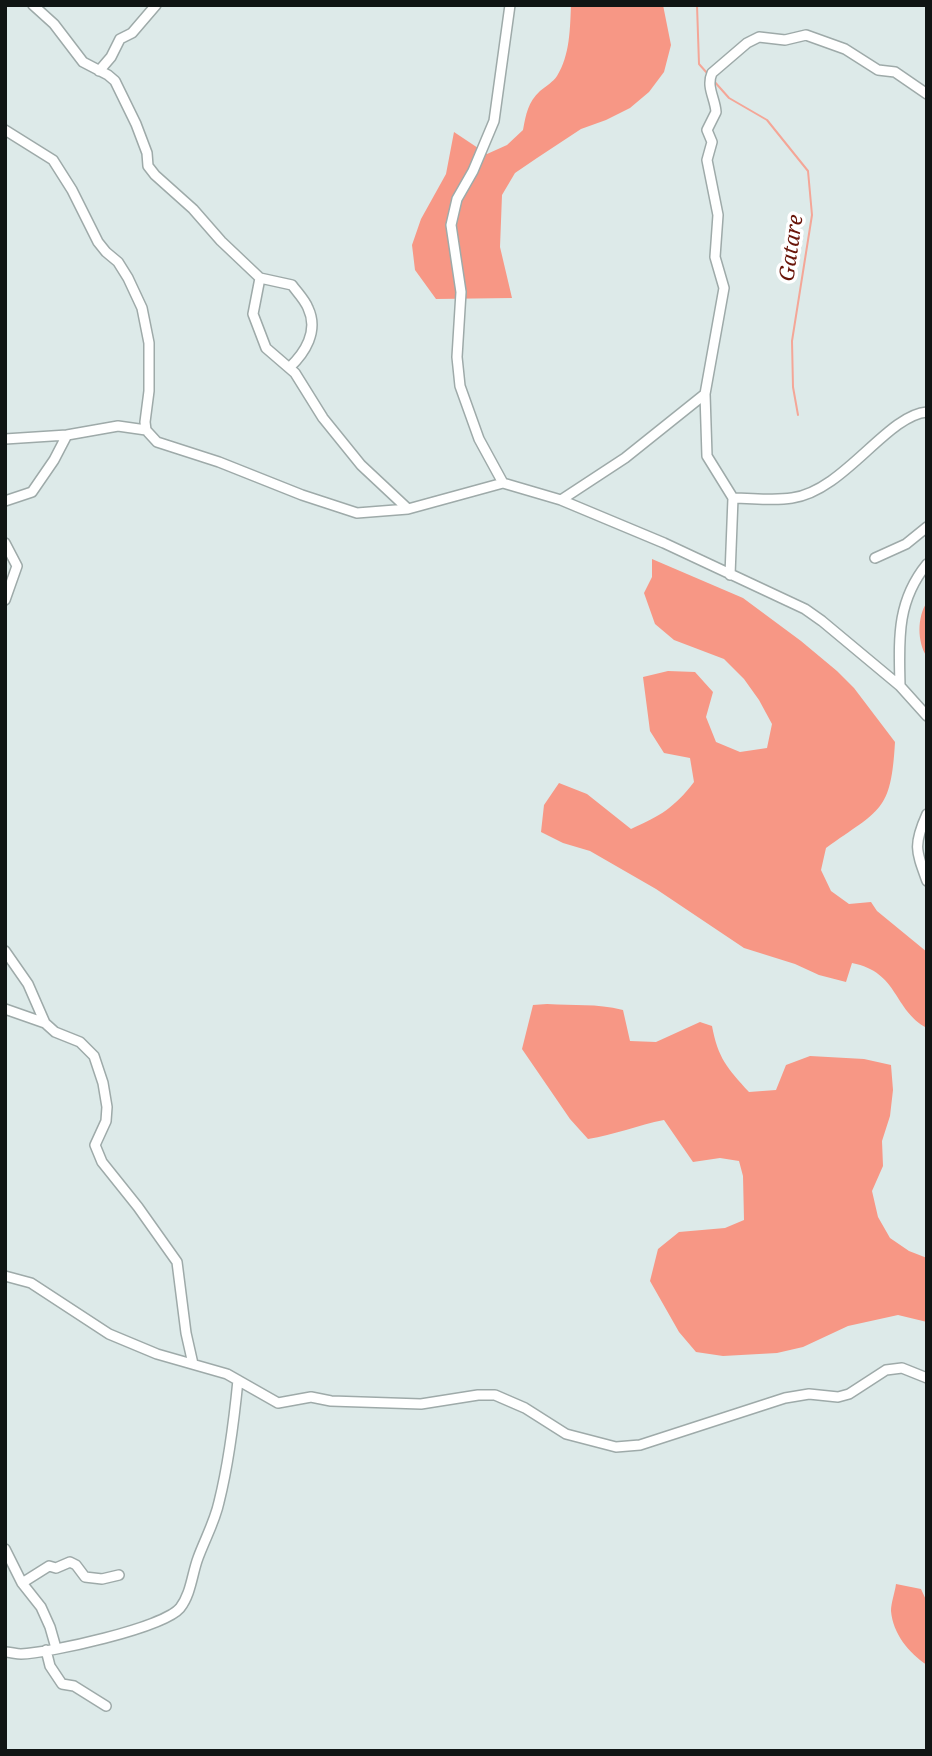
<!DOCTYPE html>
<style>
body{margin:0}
#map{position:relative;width:932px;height:1756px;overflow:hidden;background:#ddeae9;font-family:"Noto Serif",serif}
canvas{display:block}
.frame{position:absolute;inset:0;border:7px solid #101514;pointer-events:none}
</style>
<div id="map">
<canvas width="932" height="1756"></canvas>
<div class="frame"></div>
</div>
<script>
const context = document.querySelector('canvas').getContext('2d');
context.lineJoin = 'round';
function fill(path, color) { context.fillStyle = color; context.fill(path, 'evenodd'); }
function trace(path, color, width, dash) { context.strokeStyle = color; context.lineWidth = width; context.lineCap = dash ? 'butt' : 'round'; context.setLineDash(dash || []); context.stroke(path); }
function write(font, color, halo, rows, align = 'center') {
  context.font = font + ' "Noto Serif",serif'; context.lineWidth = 7; context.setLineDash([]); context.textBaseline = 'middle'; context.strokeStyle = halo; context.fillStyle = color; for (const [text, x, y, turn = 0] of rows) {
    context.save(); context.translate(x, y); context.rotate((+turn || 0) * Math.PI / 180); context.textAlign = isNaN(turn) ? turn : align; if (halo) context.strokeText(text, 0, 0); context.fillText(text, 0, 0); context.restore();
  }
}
const forest = new Path2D(`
 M571 5H663L671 45 664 72 649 92 630 108 606 120 581 129 537 158 515 173 502 195 500 247 512 298 436 299 415 270 412 245 421 219 446 174 454 132 487 154 507 145 523 130C526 114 528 102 540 91 546 86 553 82 557 76 570 55 570 29 571 5Z
 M652 559 743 598 801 641 837 671 854 688 895 742C891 813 880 809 826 848L821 870 831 891 849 904 871 902 877 911 927 952V1028C893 1010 899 972 852 963L846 982 819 975 795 964 744 948 656 889 590 851 563 843 541 832 544 805 559 783 587 794 631 829C660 816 674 808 694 782L690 758 664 753 650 731 643 677 668 671 695 672 713 692 706 717 716 742 740 752 767 748 772 724 759 700 744 679 724 659 674 640 655 624 644 593 652 577Z
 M927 602V657C917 642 917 617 927 602Z
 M547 1004C575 1006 595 1003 623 1010L630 1041 656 1042 700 1022 712 1026C718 1058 727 1068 749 1092L776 1090 786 1065 810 1056 864 1059 891 1065 893 1090 890 1116 882 1141 883 1166 872 1191 878 1217 890 1238 909 1251 927 1258V1322L898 1315 848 1326 803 1347 777 1353 723 1356 696 1352 679 1332 650 1281 658 1249 679 1232 725 1228 744 1220 743 1176 739 1161 720 1158 693 1162 664 1120C638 1125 614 1135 588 1139L570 1119 522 1049 533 1005Z
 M896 1584 921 1589 927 1602V1665C909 1653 893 1634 891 1611 891 1603 895 1592 896 1584Z`);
const stream = new Path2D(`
 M697 5 699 64 707 73
 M713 80 729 98 767 120 808 171 812 215 792 341 793 387 798 415`);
const minor = new Path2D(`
 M33 5 54 24 83 62 108 75 115 81 136 124 147 153 148 166 155 175 193 209 221 241 260 278 292 285C297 292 305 300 308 308 319 331 305 353 289 368
 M99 71 111 57 120 39 132 33 156 5
 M5 130 53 160 72 190 98 242 106 252 118 262 128 278 142 308 149 343V391L145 422 146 430 157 442 219 462 302 495 357 513 408 509 503 483 561 500 664 543 805 609 822 621 900 686 927 716
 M260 278 253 314 266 348 295 373 323 418 361 465 408 509
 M705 394 707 456 733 498 730 575
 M5 439 67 435
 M503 483 479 439 460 386 457 357 461 292 451 225 457 199 473 171 494 121 510 5
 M733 498C752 498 774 501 792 498 844 491 887 415 927 412
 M561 500 625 458 705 394 724 288 715 257 718 215 707 160 712 142 707 130 716 112C715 98 706 87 712 73L747 43 759 37 785 40 806 35 845 49 878 70 895 72 927 94
 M5 501 32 492 54 460 67 435 118 426 146 430
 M5 543 17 566 5 600
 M875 558 906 544 927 527
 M900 686C899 640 896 602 927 564
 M927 814C913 845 916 851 927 881
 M5 951 28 984 45 1023
 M5 1009 45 1023 55 1032 80 1042 94 1056 103 1083 107 1107 106 1121 95 1145 102 1162 138 1207 177 1262 186 1333 193 1364
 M5 1276 31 1283 109 1334 157 1354 227 1374 278 1403 311 1397 331 1401 421 1404 478 1395H495L525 1408 566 1434 616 1447 640 1445 785 1398 809 1394 838 1397 849 1394 886 1370 902 1368 927 1378
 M5 1549 22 1583 41 1607 50 1627 56 1648
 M22 1583 49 1566 56 1568 70 1562 76 1565 85 1577 102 1579 119 1575
 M46 1650 50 1666 62 1684 74 1686 106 1706
 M5 1652C10 1652 16 1654 21 1654 49 1653 163 1628 180 1608 191 1594 192 1574 198 1558 205 1539 215 1521 219 1502 229 1462 234 1421 238 1380`);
const waterNames = [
 ["Gatare",792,248,-82]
];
fill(forest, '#f79785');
trace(stream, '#f4a697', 2);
trace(minor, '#9eaaa9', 12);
trace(minor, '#fff', 9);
write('italic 21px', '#691509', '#fff', waterNames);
</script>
